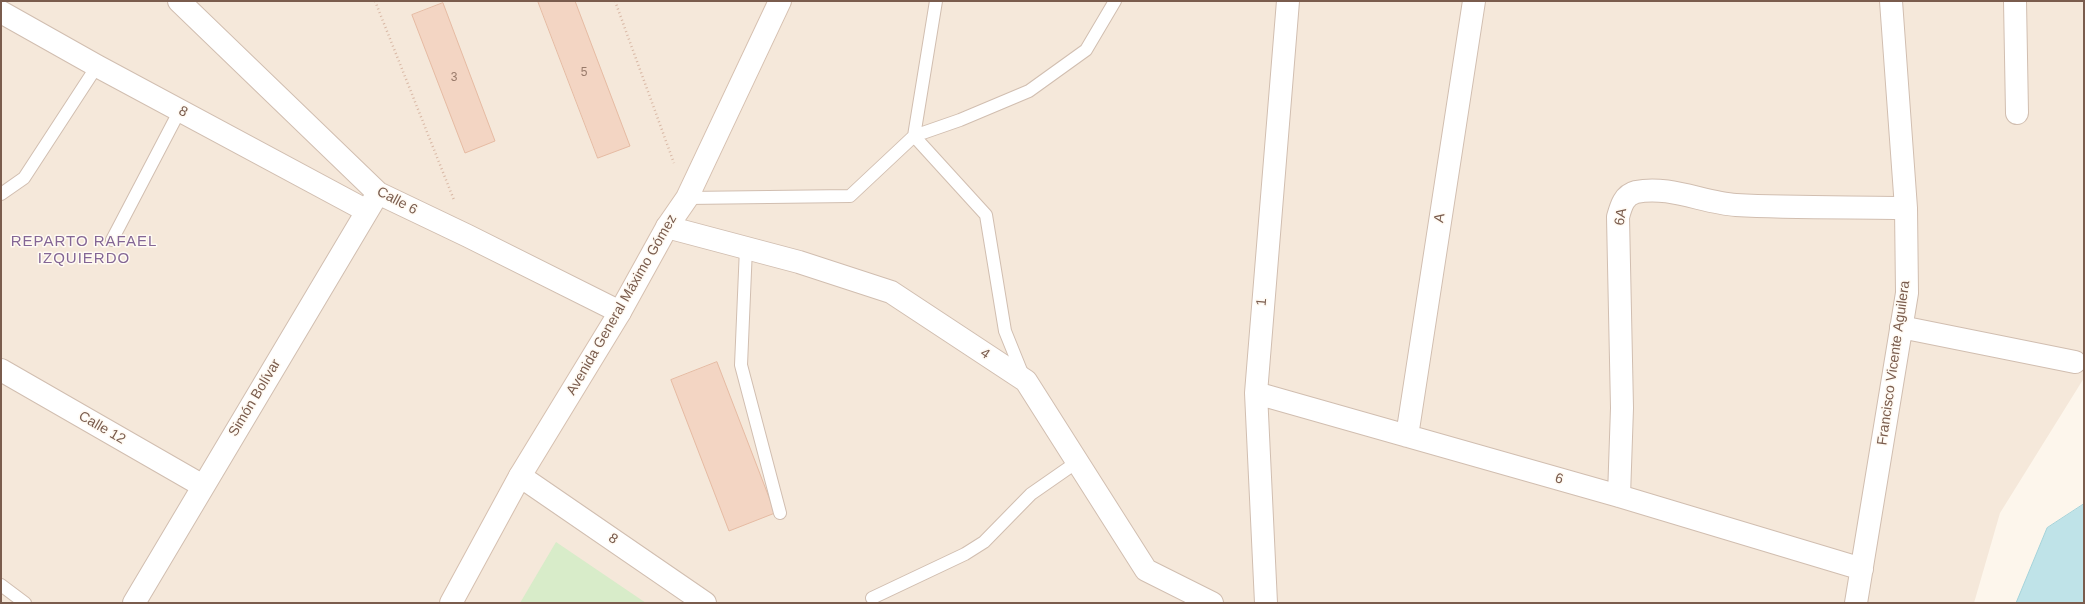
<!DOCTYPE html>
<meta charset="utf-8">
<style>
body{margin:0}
#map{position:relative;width:2085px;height:604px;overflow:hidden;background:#fdf6ec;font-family:Arial,sans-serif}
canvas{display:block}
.frame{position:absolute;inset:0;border:2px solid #7a5c4d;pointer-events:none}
</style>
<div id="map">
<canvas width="2085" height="604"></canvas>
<div class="frame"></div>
</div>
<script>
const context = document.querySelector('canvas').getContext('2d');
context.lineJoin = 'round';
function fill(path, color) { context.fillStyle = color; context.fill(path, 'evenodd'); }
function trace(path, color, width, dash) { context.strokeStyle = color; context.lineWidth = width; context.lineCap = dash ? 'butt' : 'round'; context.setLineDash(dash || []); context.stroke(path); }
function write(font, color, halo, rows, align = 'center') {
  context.font = font + ' Arial,sans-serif'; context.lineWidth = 3; context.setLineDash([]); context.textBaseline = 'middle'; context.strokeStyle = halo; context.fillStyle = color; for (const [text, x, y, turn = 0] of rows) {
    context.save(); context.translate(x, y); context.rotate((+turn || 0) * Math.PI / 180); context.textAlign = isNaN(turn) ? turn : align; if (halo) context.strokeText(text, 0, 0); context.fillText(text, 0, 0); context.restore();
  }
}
const residential = new Path2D(`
 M1 1H2084V378L2000 513 1974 603H1Z`);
const green = new Path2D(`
 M556 542 646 603H520Z`);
const water = new Path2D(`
 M2084 504V603H2016L2047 528Z`);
const building = new Path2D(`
 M538 1H575L630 146 598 158Z
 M443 3 495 141 465 153 412 15Z
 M717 362 775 513 729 531 671 380Z`);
const path = new Path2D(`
 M375 1 454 200
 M615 1 674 163`);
const lane = new Path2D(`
 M914 136 986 215 1005 331 1024 378
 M914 136 936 1
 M1 194 24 178 97 66
 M687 198 850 196 914 136 960 120 1029 91 1086 50 1115 1
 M112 240 180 110
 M746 248 741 365 780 513
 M1 585 25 603
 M872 598 965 554 984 542 1031 494 1077 462`);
const street = new Path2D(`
 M179 1 378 193 468 236 620 312
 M2015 1 2017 113
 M1 12 97 66 367 211
 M667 227 799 262 891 292 1026 381 1146 570 1212 603
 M1901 327 2075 362
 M1 370 203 486
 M1256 393 1619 496 1862 569
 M1407 436 1474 1
 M520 476 705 603
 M1619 496 1622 408 1618 217C1621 206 1624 195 1636 192 1669 185 1704 203 1736 205 1792 208 1850 207 1906 208
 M134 603 378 193
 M1266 603 1256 393 1288 1
 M1856 603 1907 293 1906 208 1891 1`);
const secondary = new Path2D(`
 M451 603 520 476 620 312 667 227 687 198 780 1`);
const numberNames = [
 ["5",584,73],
 ["3",454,78]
];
const streetNames = [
 ["8",183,112,28],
 ["Calle 6",397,201,28],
 ["6A",1621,217,-81],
 ["A",1440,218,-81],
 ["1",1262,302,-85],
 ["Avenida General Máximo Gómez",622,305,-60],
 ["4",985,354,34],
 ["Francisco Vicente Aguilera",1894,363,-82],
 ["Simón Bolívar",255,398,-59],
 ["Calle 12",102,428,30],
 ["6",1559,479,16],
 ["8",613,539,35]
];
const neighbourhoodNames = [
 ["REPARTO RAFAEL",84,242],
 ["IZQUIERDO",84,259]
];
fill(residential, '#f5e8da');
fill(green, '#d8ecc9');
fill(water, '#bfe3e8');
trace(water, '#a5d3da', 1);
fill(building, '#f3d5c3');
trace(building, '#e6bba3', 1);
trace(lane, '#d1beb0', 14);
trace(street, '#d1beb0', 24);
trace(secondary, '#d6c0b0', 24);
trace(path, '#d9b8a5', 2.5, [1, 3]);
trace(lane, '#fff', 12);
trace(street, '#fff', 22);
trace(secondary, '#fff', 22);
write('12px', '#987a6a', null, numberNames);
write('14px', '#7a5c4d', '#fffaf3', streetNames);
context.letterSpacing = '1px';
write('15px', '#846695', '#fffaf3', neighbourhoodNames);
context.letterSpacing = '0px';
</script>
